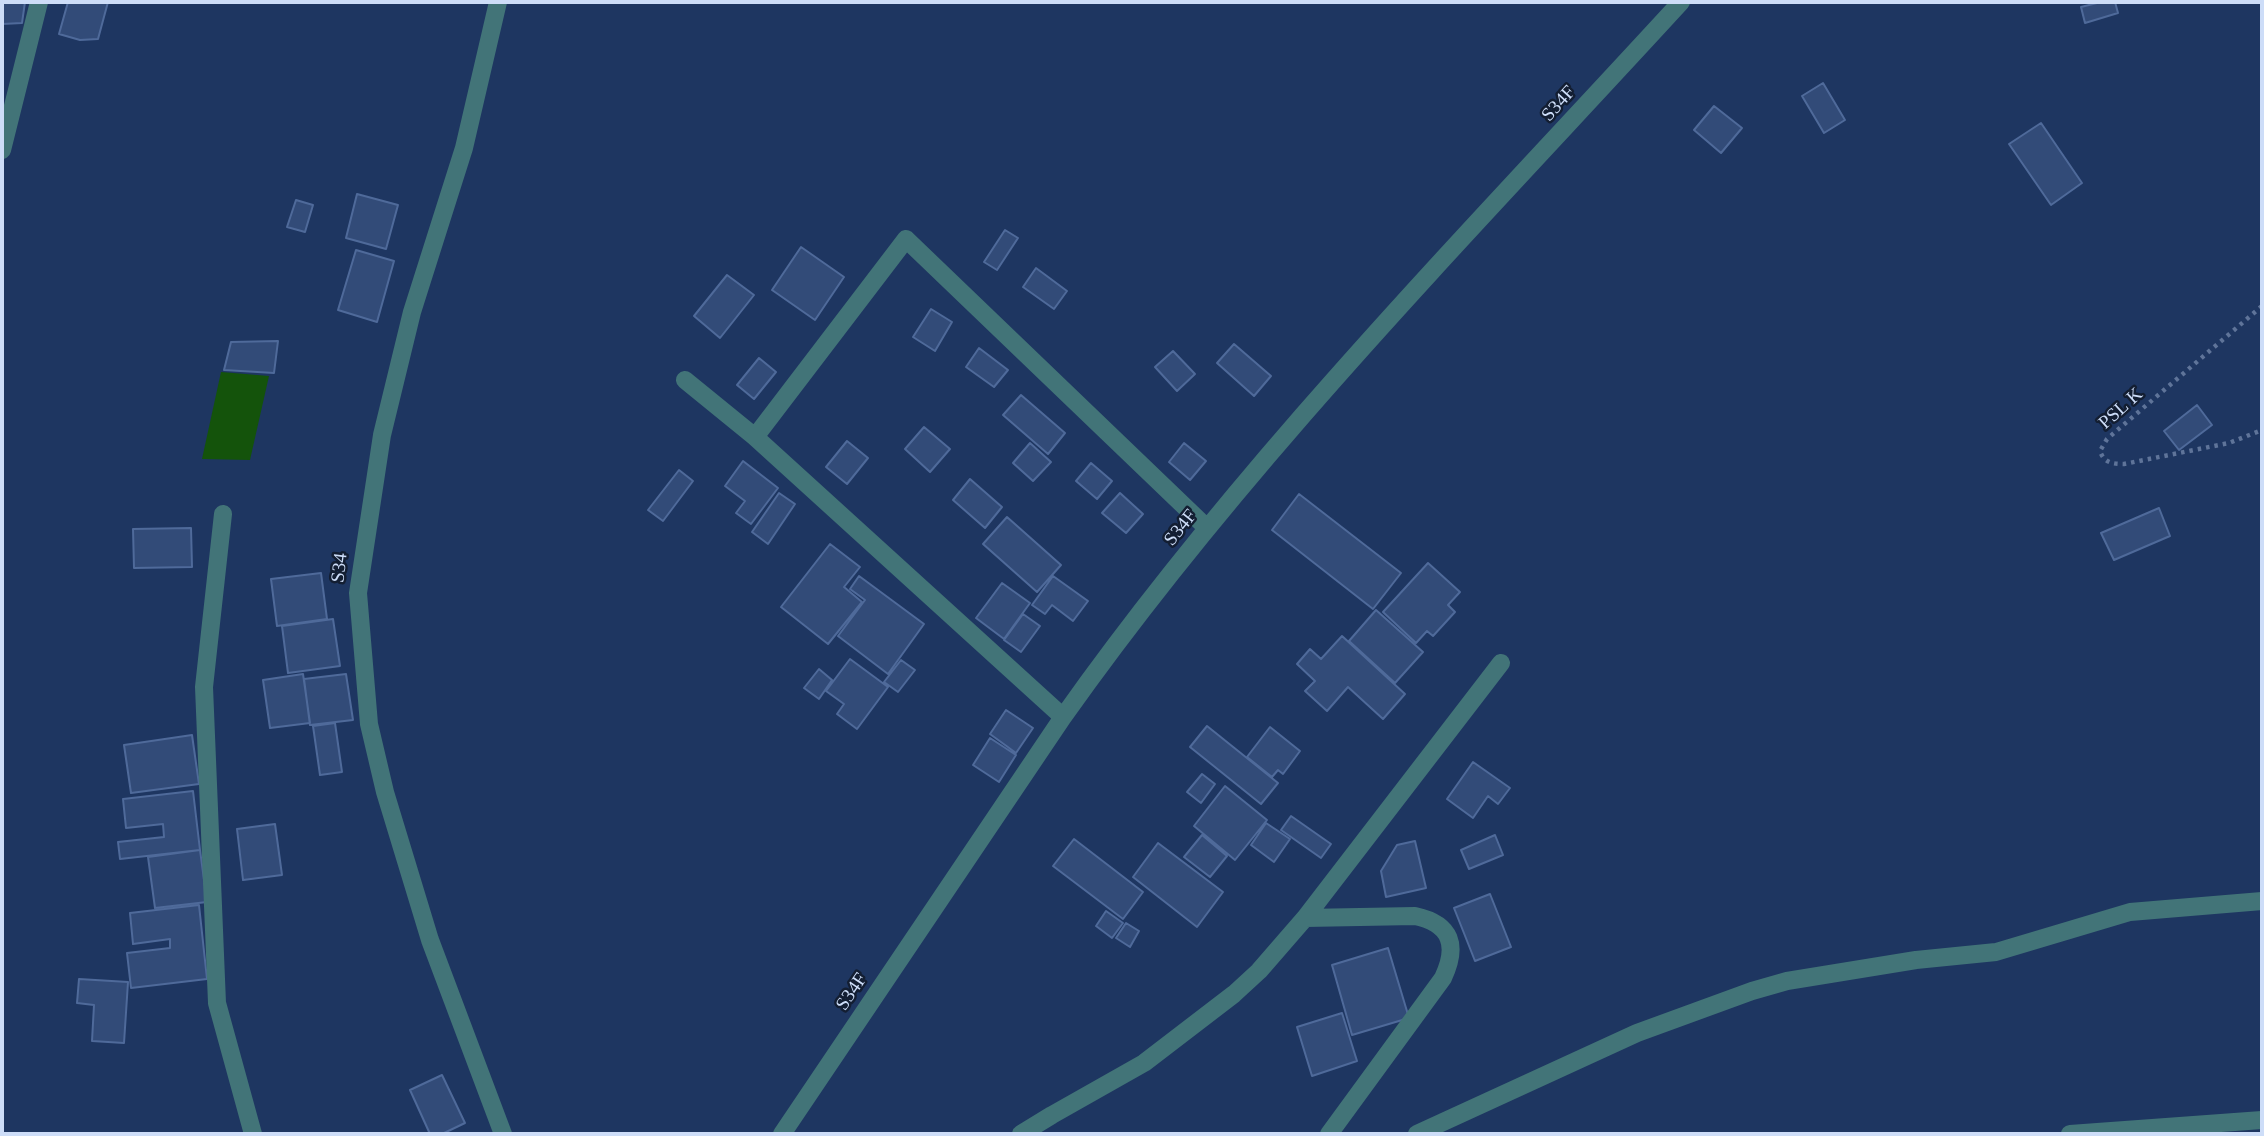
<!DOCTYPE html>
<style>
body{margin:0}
#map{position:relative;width:2264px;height:1136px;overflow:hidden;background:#1e3661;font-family:Georgia,serif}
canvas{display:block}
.frame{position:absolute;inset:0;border:4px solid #cdddf8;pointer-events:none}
</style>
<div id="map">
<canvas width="2264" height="1136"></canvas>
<div class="frame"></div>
</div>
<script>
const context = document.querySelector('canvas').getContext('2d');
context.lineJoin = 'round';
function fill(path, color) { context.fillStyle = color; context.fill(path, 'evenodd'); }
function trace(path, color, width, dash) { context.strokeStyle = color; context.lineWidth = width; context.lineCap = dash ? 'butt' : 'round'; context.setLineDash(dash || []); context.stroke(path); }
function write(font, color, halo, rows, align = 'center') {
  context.font = font + ' Georgia,serif'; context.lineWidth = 5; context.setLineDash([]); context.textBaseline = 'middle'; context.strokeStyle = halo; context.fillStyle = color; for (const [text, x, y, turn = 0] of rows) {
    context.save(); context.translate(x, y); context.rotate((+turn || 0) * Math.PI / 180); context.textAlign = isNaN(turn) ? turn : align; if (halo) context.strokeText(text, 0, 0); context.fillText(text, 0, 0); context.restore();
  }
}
const green = new Path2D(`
 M221 372 269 376 250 460 202 459Z`);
const building = new Path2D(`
 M2 2H25L22 23 2 24Z
 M68 2H108L98 39 80 40 59 34Z
 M2101 2H2115L2118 13 2085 23 2081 7Z
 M1823 83 1845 120 1824 133 1802 96Z
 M1714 106 1742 128 1721 153 1694 130Z
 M2041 123 2082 183 2051 205 2009 144Z
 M357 194 398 205 386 249 346 238Z
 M296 200 313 205 305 232 287 227Z
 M1005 230 1018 238 997 270 984 262Z
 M801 247 844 277 815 320 772 290Z
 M356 250 394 261 377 322 338 310Z
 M1036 268 1067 291 1054 309 1023 287Z
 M727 275 754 295 720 338 694 316Z
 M931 309 952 322 935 351 913 337Z
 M278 341 274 373 224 370 231 342Z
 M1234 344 1271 376 1254 396 1217 363Z
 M979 348 1008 370 994 387 966 367Z
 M1173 351 1195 374 1177 391 1155 367Z
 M759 358 776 372 754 399 737 385Z
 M1021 395 1065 433 1048 454 1003 415Z
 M2197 405 2212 425 2179 450 2164 431Z
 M924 427 950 449 930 472 905 449Z
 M847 441 868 458 847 484 826 467Z
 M1030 443 1051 462 1033 481 1013 463Z
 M1184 443 1206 461 1190 480 1169 462Z
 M743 461 778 488 751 524 736 513 745 501 725 486Z
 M1091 463 1112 481 1097 499 1076 481Z
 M679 470 693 481 663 521 648 510Z
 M970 479 1002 507 985 528 953 500Z
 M779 493 795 504 768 544 752 532Z
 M1120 493 1143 514 1126 533 1102 513Z
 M1299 494 1401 573 1373 609 1272 530Z
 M2159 508 2170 536 2114 560 2101 533Z
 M1007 517 1061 565 1037 592 983 544Z
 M191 528 192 567 134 568 133 529Z
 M830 544 860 567 844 587 862 602 828 644 781 607Z
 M1428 563 1460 592 1448 605 1455 612 1433 636 1427 631 1416 643 1383 612Z
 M321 573 327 619 277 626 271 579Z
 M859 576 924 624 888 674 838 636 865 600 850 589Z
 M1053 576 1088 601 1073 621 1052 605 1045 614 1032 605Z
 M1002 583 1030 603 1004 639 976 618Z
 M1376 610 1423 652 1395 683 1349 641Z
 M1023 614 1040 626 1021 652 1004 640Z
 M333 619 340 666 288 673 282 626Z
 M1342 636 1405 694 1383 719 1348 687 1327 711 1305 691 1315 681 1297 664 1310 649 1321 659Z
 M850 659 888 687 857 729 837 714 844 704 826 691Z
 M901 660 915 670 898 692 884 682Z
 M819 669 832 680 819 699 804 688Z
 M303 674 310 723 270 728 263 680Z
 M346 674 353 720 310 725 304 679Z
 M1006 710 1033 728 1016 753 990 734Z
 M335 723 342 772 320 775 313 726Z
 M1207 726 1278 783 1261 804 1190 747Z
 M1270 727 1300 751 1283 774 1278 770 1272 777 1247 757Z
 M192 735 199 784 131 793 124 745Z
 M990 738 1016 755 999 782 973 765Z
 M1473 762 1510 788 1498 804 1488 796 1473 818 1447 799Z
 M1202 774 1215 784 1201 803 1187 792Z
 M1225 786 1267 820 1235 860 1194 826Z
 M193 791 200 850 120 859 118 842 164 837 163 824 126 828 123 799Z
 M1291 816 1331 844 1321 858 1281 830Z
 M1266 823 1290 839 1274 862 1251 845Z
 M275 824 282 875 243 880 237 829Z
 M1202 835 1227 856 1210 877 1184 857Z
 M1495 835 1503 855 1469 869 1461 850Z
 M1074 839 1143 892 1123 919 1053 866Z
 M1415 841 1426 888 1386 897 1381 871 1397 845Z
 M1158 843 1223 892 1197 927 1133 877Z
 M200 850 207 902 155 908 148 857Z
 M1490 894 1511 947 1475 961 1454 908Z
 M199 905 207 979 131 988 127 953 170 948V939L133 944 130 913Z
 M1106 911 1123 923 1112 938 1096 926Z
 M1126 923 1139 931 1130 947 1116 938Z
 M1388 948 1409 1018 1352 1035 1332 965Z
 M79 979 128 982 124 1043 92 1041 94 1005 77 1003Z
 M1342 1013 1357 1061 1312 1076 1297 1027Z
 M442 1075 465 1123 442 1134H430L410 1090Z`);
const path = new Path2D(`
 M2262 306 2107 439 2100 451C2104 463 2113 464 2124 464L2229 443 2262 430`);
const minor = new Path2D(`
 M498 2 464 148 412 312 382 435 358 593 369 724 385 792 430 940 503 1134
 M2 150 39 2
 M685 380 755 437 1063 717
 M755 437 906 239 1207 528
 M223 514 204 687 217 1003 253 1134
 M1305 918 1415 916C1452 924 1458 946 1443 978L1329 1134
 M782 1134 1063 717C1244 461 1469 233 1681 2
 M1021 1134 1052 1115 1144 1063 1234 994 1259 971 1305 918 1501 663
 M1417 1134 1637 1033 1752 991 1787 981 1916 960 1996 952 2130 912 2262 901
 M2070 1134 2262 1120`);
const streetNames = [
 ["S34F",1559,104,-48],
 ["PSL K",2121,409,-42],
 ["S34F",1181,528,-51],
 ["S34",340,568,-83],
 ["S34F",852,992,-56]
];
fill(green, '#14530b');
fill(building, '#324b78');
trace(building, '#4f6a9a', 2);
trace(path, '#5f7499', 4.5, [3.5, 5]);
trace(minor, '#427478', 18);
write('19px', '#cdddf8', '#131e32', streetNames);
</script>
